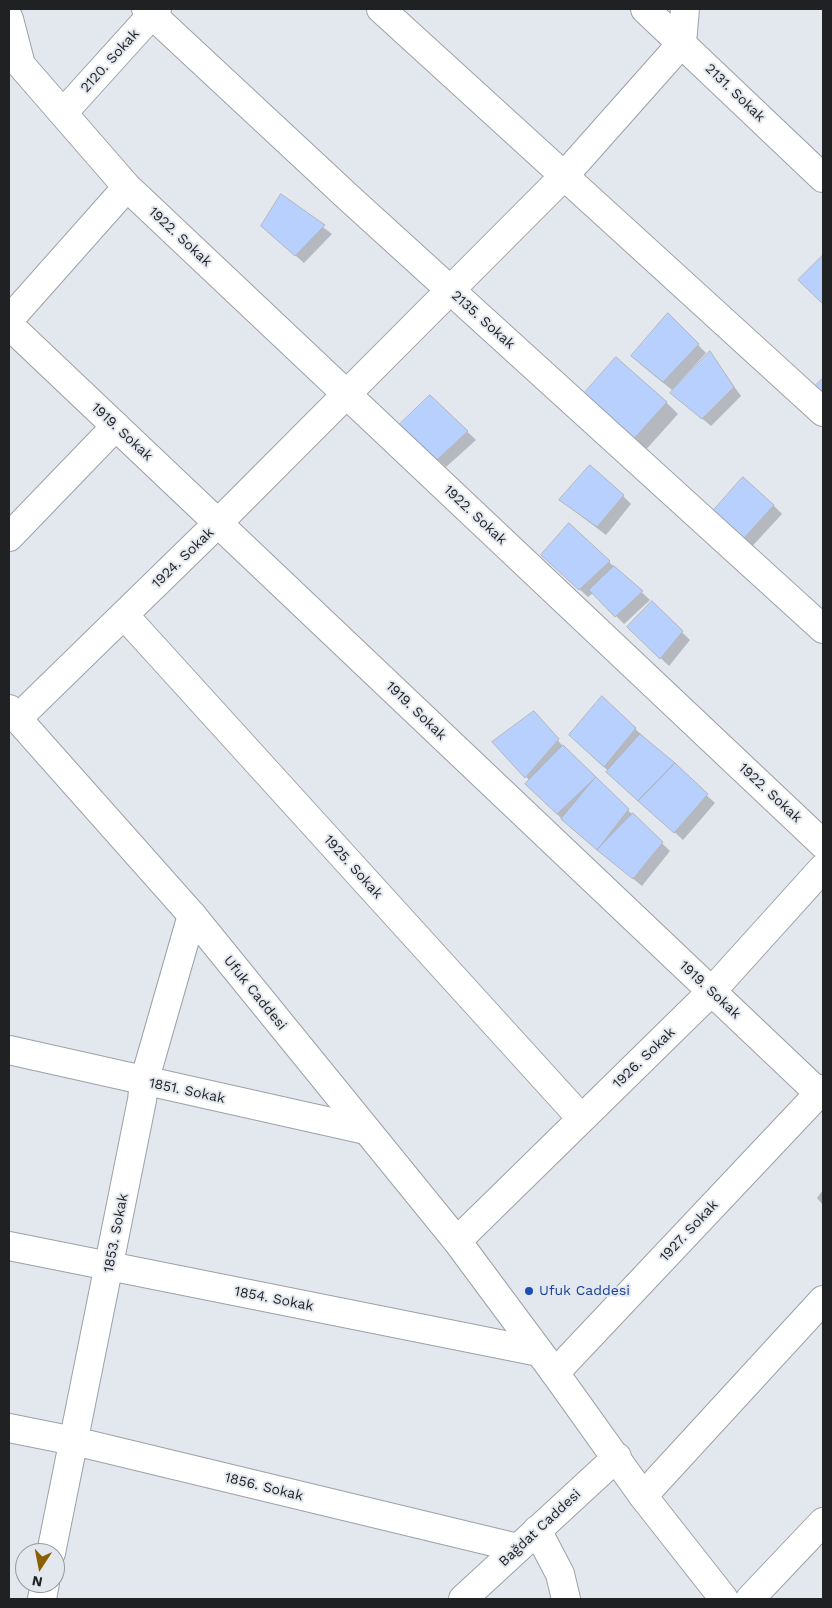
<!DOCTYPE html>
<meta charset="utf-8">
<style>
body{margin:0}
#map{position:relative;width:832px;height:1608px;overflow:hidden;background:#e3e7ee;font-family:"Work Sans",sans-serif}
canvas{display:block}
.frame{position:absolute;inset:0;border:10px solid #1f2123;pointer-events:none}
.north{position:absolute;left:15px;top:1543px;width:50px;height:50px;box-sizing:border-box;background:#e3e7ee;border:1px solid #95989d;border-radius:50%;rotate:191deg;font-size:14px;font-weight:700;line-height:20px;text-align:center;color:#1f2123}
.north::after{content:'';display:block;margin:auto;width:18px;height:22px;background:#8a6000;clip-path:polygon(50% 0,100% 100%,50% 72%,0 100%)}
</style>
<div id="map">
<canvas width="832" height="1608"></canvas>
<div class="frame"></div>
<div class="north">N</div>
</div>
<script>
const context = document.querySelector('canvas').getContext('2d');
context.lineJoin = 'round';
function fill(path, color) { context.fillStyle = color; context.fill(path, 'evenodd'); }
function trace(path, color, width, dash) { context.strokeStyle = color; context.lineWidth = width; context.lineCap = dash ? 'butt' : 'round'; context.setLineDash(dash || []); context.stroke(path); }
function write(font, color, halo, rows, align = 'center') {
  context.font = font + ' "Work Sans",sans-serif'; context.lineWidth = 4; context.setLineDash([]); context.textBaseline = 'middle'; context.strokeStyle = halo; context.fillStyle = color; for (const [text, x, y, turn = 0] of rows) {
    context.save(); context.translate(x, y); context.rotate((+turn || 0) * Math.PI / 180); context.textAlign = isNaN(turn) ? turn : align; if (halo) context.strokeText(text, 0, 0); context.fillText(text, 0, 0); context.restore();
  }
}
const shadow = new Path2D(`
 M282 196 332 234 304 263 271 234Z
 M668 315 706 353 672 390 640 364Z
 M710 353 741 396 711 426 672 393Z
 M430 396 476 440 446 467 409 433Z
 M666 402 678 414 642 454 595 409Z
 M623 496 631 504 606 535 560 500Z
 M774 506 782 514 745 554 715 528Z
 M609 562 650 600 624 624 593 593 588 597 551 563Z
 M652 603 690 640 669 666 629 627Z
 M602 698 715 803 683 840 578 743Z
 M542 721 565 749 670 851 642 886 570 827 527 784 530 781 494 742Z
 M823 1190V1205L817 1198Z`);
const building = new Path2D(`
 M281 194 325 225 295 256 261 226Z
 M823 255V304L798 280Z
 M668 313 699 344 663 382 631 356Z
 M710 351 734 387 702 419 670 393Z
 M616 357 667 402 630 443 581 397Z
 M823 378V398L812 389Z
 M430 395 468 431 437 460 399 425Z
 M590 465 624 495 597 527 559 500Z
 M743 477 774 505 736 547 705 520Z
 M569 523 610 561 579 590 541 555Z
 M614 566 643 591 615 617 589 590Z
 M652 601 683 631 660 659 627 627Z
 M602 696 636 728 604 767 569 735Z
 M534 711 559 739 525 778 492 742Z
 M640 734 675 763 638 801 606 772Z
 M563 745 596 777 557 814 525 784Z
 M675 763 708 794 674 833 638 801Z
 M596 777 629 809 597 850 561 819Z
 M633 813 663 842 633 879 597 850Z`);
const street = new Path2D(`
 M146 9 349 198 823 629
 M381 9 823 412
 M645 9 823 178
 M9 19 21 65 127 187 9 320
 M63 113 157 9
 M127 187 823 844
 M9 325 823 1097
 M9 537 116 426
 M124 615 581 1118
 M17 719 218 523 564 176 682 43 685 9
 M9 1050 366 1130
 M457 1241 711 992 823 868
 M9 1246 539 1352
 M555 1373 823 1089
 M9 1428 74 1441 518 1548
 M643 1496 823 1300
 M537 1530 560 1574 566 1599
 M51 1553 142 1100 144 1082 192 915
 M42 1599 45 1583
 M750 1599 823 1522`);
const secondary = new Path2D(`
 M9 709 192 915 457 1241 555 1373 643 1496 724 1599
 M463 1599 617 1457`);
const markers = [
 [529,1291,5,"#1a4fb4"]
];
const streetNames = [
 ["2120. Sokak",110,61,-48],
 ["2131. Sokak",735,93,44],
 ["1922. Sokak",180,237,43],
 ["2135. Sokak",483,320,42],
 ["1919. Sokak",122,432,43],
 ["1922. Sokak",475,515,43],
 ["1924. Sokak",183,558,-44],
 ["1919. Sokak",416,711,44],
 ["1922. Sokak",770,793,43],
 ["1925. Sokak",353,867,48],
 ["1919. Sokak",710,990,43],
 ["Ufuk Caddesi",255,993,51],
 ["1926. Sokak",644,1058,-44],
 ["1851. Sokak",187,1091,12],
 ["1927. Sokak",689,1231,-47],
 ["1853. Sokak",116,1233,-79],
 ["1854. Sokak",274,1299,11],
 ["1856. Sokak",264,1487,14],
 ["Bağdat Caddesi",540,1528,-43]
];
const transitNames = [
 ["Ufuk Caddesi",539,1291]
];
fill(shadow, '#0003');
fill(building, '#b8d0fe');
trace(building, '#b2b5bc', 1);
trace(street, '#9da1a8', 30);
trace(secondary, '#9da1a8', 30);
trace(street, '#fff', 28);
trace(secondary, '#fff', 28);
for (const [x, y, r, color] of markers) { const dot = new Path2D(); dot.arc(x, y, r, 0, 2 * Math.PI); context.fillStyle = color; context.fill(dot); trace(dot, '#e3e7ee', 2); }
write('14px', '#1f2123', '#e3e7ee', streetNames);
write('14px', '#164399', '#e3e7ee', transitNames, 'left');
</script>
